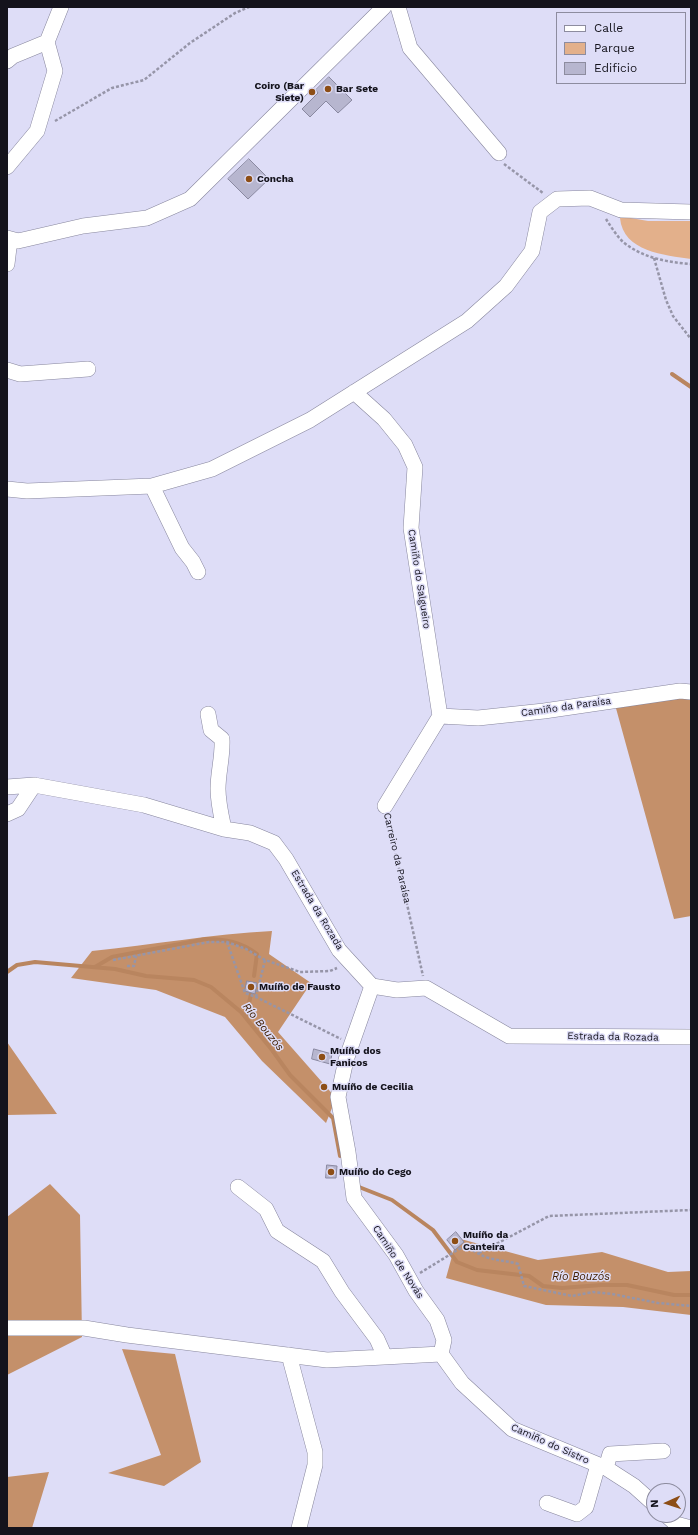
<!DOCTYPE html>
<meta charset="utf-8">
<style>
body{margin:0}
#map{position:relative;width:698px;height:1535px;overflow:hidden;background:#deddf7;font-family:"Work Sans",sans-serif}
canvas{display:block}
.frame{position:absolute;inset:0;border:8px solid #14131c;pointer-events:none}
.legend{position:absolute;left:556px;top:12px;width:130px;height:72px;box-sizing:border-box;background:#deddf7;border:1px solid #8d8c9f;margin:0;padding:5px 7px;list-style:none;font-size:12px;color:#14131c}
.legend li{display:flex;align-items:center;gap:8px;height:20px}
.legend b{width:20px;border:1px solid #8d8c9f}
.north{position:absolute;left:646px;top:1483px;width:40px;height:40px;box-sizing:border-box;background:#deddf7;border:1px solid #8d8c9f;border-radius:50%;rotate:267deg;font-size:11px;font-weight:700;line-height:16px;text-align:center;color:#14131c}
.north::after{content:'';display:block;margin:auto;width:14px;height:18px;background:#8d4e16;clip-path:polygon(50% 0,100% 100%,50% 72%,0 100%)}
</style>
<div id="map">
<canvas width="698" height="1535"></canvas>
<div class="frame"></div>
<ul class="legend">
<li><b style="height:5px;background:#fff"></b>Calle</li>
<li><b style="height:11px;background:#e3b08b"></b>Parque</li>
<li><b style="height:11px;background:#b7b6cf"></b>Edificio</li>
</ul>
<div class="north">N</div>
</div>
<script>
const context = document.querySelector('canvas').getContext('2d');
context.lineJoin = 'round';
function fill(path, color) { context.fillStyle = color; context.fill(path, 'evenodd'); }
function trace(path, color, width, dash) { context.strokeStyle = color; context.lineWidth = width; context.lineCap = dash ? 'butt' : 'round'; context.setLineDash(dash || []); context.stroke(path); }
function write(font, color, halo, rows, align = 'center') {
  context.font = font + ' "Work Sans",sans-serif'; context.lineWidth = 3; context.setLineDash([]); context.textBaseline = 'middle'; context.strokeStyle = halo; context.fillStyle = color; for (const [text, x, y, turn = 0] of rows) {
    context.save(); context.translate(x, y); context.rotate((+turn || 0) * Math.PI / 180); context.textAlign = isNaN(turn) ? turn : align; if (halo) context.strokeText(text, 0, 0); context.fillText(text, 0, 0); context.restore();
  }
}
const green = new Path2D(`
 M625 217 648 221H691V259C665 255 623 252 620 218Z`);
const forest = new Path2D(`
 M691 692V916L674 919 614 701Z
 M272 931 269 954 311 983 278 1032 336 1098 326 1123 262 1061 225 1017 156 990 71 978 92 951C152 945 212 934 272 931Z
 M7 1042 57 1114 7 1115Z
 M50 1184 80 1215 82 1337 7 1375V1217Z
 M457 1238 538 1260 602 1252 668 1272 691 1271V1315L623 1307 546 1305 446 1278Z
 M122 1349 175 1354 201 1462 164 1486 108 1473 161 1455Z
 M49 1472 32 1528H7V1477Z`);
const stream = new Path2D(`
 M672 374 691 387
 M95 967 112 957 206 939C225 939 241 942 257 954L254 976
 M7 972 17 965 35 962 115 969 146 976 194 980 211 987 241 1012 272 1050 290 1075 333 1118 340 1156
 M246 1017 251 994
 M359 1187 392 1200 433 1230 457 1262 477 1270 529 1276 543 1286 562 1288 601 1285H627L674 1295H691`);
const building = new Path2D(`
 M329 77 352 100 338 113 326 101 310 117 302 109 318 93 316 90Z
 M249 159 269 179 248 199 228 179Z
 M247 981 257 983 255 994 245 991Z
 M314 1049 332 1054 330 1064 312 1059Z
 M327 1165 337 1166 336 1178H326Z
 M456 1232 464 1242 455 1250 447 1240Z`);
const path = new Path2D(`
 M55 121 112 88 144 80 190 43 235 13 249 7
 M504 164 543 193
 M606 219C611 227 617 236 623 242 643 258 666 262 691 264
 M654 258 666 300 673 316 691 339
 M388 819 423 976
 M227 942 245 993 256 997 341 1039
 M113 960 209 942H227L246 949 265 960 300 972 330 971 337 968
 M127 966H134L136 956
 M256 997 265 960
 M479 1253 549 1216 691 1210
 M420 1273 459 1249C472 1246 477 1255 489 1258 499 1261 508 1261 518 1264L524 1286 572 1296 593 1292 612 1294 658 1303 691 1306`);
const minor = new Path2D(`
 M398 7 410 48 499 153
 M7 61 13 56 47 42
 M7 167 37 131 55 71 47 42 61 7
 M7 238 18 241 83 226 147 218 190 199 384 7
 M7 264 10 239
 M7 370 20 374 88 369
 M354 392 384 419 405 445 415 467 411 528 440 716
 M152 486 182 548 193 562 198 572
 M7 489 27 491 152 486 212 469 310 420 467 321 506 286 532 251 540 212 557 199 590 198 621 210 691 212
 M208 714 211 730 222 739C223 756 218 772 218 789 218 802 221 815 224 829
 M440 716 478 718 544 711 680 691 691 692
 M7 787 34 785 144 805 224 829 250 833 274 843 286 859 339 950 372 986 397 990 426 988 509 1036 691 1037
 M385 806 440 716
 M7 814 18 809 34 785
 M372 986 346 1060 338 1097 348 1152 354 1198 396 1255 416 1291 437 1320 444 1340 441 1354
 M238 1187 266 1209 277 1231 323 1261 342 1292 377 1339 385 1357
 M7 1328H84L127 1335 327 1360 441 1354
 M441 1354 462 1383 512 1429 606 1468 634 1486 654 1504
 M289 1355 315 1452V1465L299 1528
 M606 1468 610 1454 663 1451
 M547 1503 577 1514 586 1507 598 1465
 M666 1515 676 1524 691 1528`);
const markers = [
 [328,89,4,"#8d4e16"],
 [312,92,4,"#8d4e16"],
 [249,179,4,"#8d4e16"],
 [251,987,4,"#8d4e16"],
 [322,1057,4,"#8d4e16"],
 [324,1087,4,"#8d4e16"],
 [331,1172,4,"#8d4e16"],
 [455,1241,4,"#8d4e16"]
];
const poiNames = [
 ["Coiro (Bar",304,86,"right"],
 ["Siete)",304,98,"right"],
 ["Bar Sete",336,89],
 ["Concha",257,179],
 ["Muíño de Fausto",259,987],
 ["Muíño dos",330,1051],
 ["Fanicos",330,1063],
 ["Muíño de Cecilia",332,1087],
 ["Muíño do Cego",339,1172],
 ["Muíño da",463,1235],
 ["Canteira",463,1247]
];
const streetNames = [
 ["Camiño do Salgueiro",419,579,81],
 ["Camiño da Paraísa",566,707,-8],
 ["Carreiro da Paraísa",397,858,77],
 ["Estrada da Rozada",317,910,59],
 ["Estrada da Rozada",613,1037,1],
 ["Camiño de Novás",398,1262,57],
 ["Camiño do Sistro",550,1444,24]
];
const waterNames = [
 ["Río Bouzós",263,1027,51],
 ["Río Bouzós",581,1277]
];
fill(green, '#e3b08b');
fill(forest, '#c4906a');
trace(stream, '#b9855f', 4);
fill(building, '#b7b6cf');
trace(building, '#8a89a1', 1);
trace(minor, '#87869d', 16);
trace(path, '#9695a8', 2.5, [3, 2]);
trace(minor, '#fff', 15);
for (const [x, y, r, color] of markers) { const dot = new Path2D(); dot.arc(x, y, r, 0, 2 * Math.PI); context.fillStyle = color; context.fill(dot); trace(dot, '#deddf7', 1.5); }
write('bold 10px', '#14131c', '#deddf7', poiNames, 'left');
write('10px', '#14131c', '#deddf7', streetNames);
write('italic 11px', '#432002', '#deddf7', waterNames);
</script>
